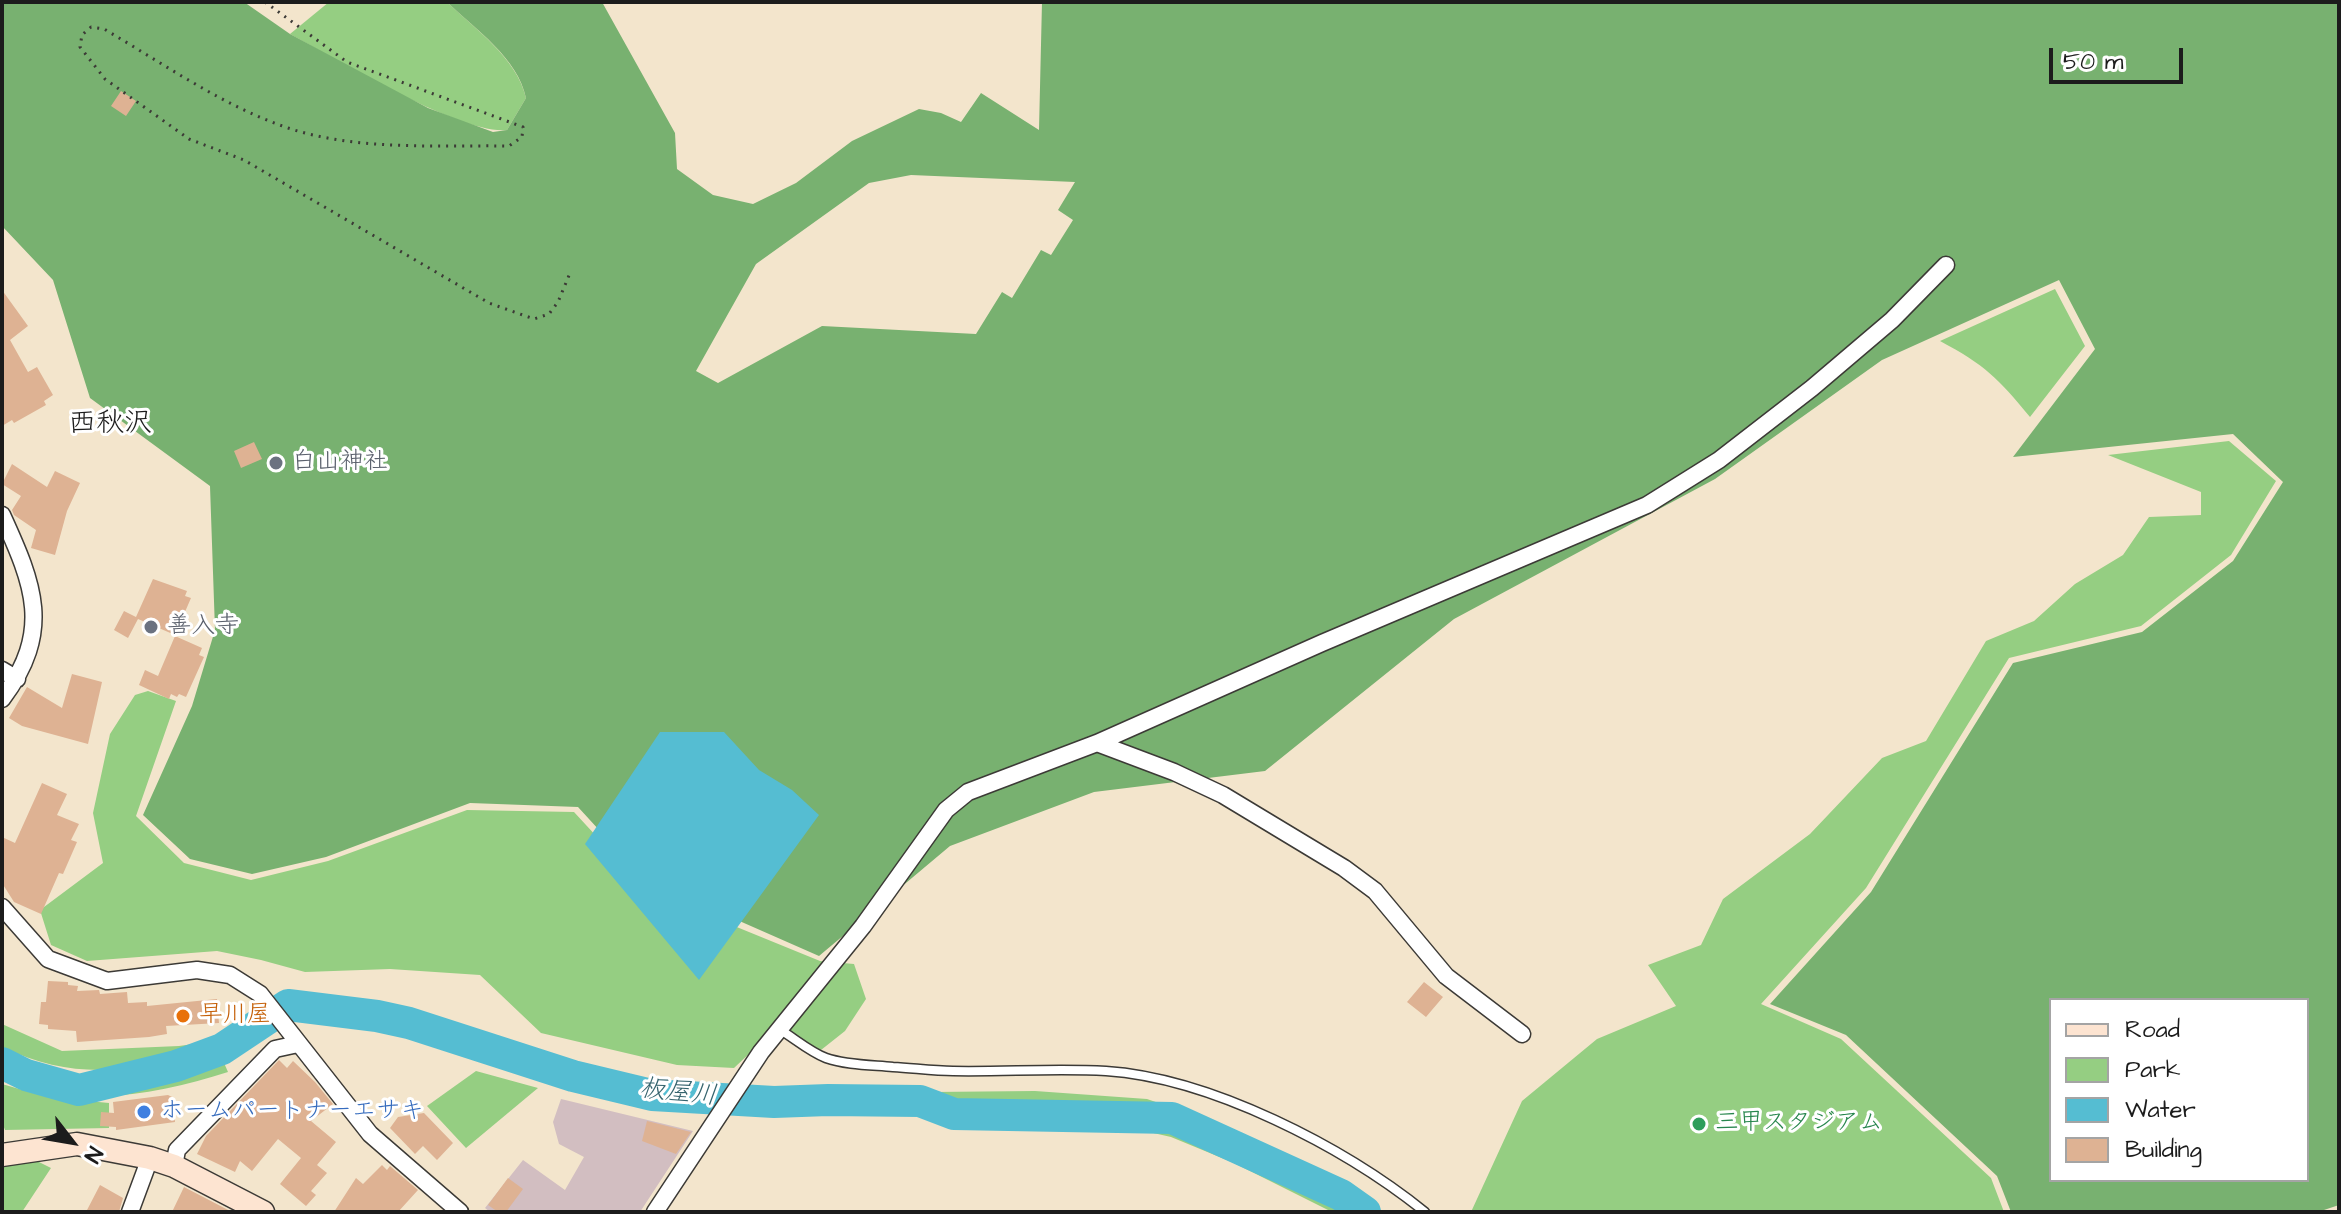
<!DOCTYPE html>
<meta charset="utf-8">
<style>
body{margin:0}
#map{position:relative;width:2341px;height:1214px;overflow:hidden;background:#f3e5cc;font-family:"Architects Daughter",sans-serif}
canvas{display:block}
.frame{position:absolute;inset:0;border:4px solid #1c1c1c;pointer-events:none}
.legend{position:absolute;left:2049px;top:998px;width:260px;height:184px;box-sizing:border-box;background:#fff;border:2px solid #a4a4a4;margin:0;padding:10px 14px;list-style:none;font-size:24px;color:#1c1c1c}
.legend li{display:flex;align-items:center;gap:16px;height:40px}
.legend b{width:40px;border:2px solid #a4a4a4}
.north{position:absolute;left:32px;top:1102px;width:80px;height:80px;-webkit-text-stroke:6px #fff;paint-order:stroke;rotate:121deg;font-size:22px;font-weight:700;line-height:32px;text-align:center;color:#1c1c1c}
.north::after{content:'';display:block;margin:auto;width:28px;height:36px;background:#1c1c1c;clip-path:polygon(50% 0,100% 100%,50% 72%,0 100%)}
.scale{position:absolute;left:2049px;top:48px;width:134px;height:36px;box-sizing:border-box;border:4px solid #1c1c1c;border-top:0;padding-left:10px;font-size:24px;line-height:28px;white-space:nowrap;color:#1c1c1c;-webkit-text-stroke:6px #fff;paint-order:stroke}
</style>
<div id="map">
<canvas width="2341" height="1214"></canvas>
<div class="frame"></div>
<ul class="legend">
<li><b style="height:10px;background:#fde4d1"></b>Road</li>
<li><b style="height:22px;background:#95ce82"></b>Park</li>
<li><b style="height:22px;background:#55bdd2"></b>Water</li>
<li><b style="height:22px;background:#deb293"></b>Building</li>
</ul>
<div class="north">N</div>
<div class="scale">50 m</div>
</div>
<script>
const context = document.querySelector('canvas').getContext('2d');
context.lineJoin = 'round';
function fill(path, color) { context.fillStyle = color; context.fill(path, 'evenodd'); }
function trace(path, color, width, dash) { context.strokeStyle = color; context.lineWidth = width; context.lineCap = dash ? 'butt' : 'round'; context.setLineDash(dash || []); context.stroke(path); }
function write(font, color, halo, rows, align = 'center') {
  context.font = font + ' "Architects Daughter","Klee One",sans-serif'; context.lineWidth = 6; context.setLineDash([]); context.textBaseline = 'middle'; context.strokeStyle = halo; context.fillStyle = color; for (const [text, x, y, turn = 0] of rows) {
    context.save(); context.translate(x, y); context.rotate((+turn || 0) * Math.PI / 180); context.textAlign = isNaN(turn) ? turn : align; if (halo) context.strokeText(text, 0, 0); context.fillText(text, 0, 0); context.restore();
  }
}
const industrial = new Path2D(`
 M561 1099 693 1131 640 1212H490L485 1208 523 1160 565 1190 584 1157 559 1144 553 1122Z`);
const green = new Path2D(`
 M329 2H447C475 29 517 58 526 98L507 130C461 135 336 59 290 34Z
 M2055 289 2085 346 2030 417C1998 378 1985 365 1940 341Z
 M2229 441 2276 481 2231 555 2141 626 2009 658 1866 888 1761 1004 1841 1039 1991 1178 2004 1212H1471L1522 1101 1597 1039 1676 1006 1648 965 1701 945 1723 899 1810 834 1882 758 1926 741 1986 641 2034 621 2075 584 2123 555 2149 517 2201 515V492L2108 455Z
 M148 691 176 701 136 816 184 863 251 880 328 861 467 810 574 812 646 890 820 961 854 964 866 999 845 1031 821 1050 770 1034 734 1068 677 1065 541 1033 480 975 390 969 305 972 261 960 217 951 87 961 51 945 40 910 103 863 93 813 110 734 135 695Z
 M2 1024 62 1051 179 1046 215 1041 218 1048C139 1070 80 1084 2 1047Z
 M221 1056 228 1072C177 1088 123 1101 69 1094 47 1091 24 1084 2 1079V1068C88 1096 139 1086 221 1056Z
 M476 1071 538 1088 466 1148 427 1106Z
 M2 1084 47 1097 109 1103V1128L5 1130 2 1122Z
 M1035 1091 1147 1099 1188 1113 1147 1107 948 1108 938 1101 932 1092Z
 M1138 1120 1190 1132 1355 1212H1332L1234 1163 1171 1137 1105 1122Z
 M37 1161 51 1168 22 1212H2V1165Z`);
const forest = new Path2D(`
 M2 2H244L290 34 428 108 493 132 507 130 526 98C518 58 475 29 447 2H602L675 133 677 169 713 195 753 204 796 183 852 141 919 109 941 113 961 122 981 93 1039 130 1042 2H2339V1205L2318 1212H2011L1997 1176 1846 1035 1770 1004 1871 892 2013 663 2142 632 2233 561 2283 482 2233 434 2013 457 2095 349 2059 280 1882 360 1715 479 1454 619 1265 771 1094 792 950 846 819 956 644 879 578 807 470 803 326 857 252 874 190 859 143 815 192 706 215 630 210 486 90 398 53 280 2 226ZM911 175 1075 182 1058 210 1073 220 1051 255 1041 250 1012 298 1002 292 976 334 822 326 718 383 696 371 756 264 869 183ZM2051 1000H2307V1180H2051Z`);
const water = new Path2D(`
 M660 732H724L759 770 792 790 819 815 699 980 585 844Z`);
const river = new Path2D(`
 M2 1063 26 1075 79 1090 176 1066 222 1049 288 1005 377 1016 409 1023 573 1076 652 1095 774 1102 828 1100 920 1101 954 1114 1172 1118 1341 1195 1365 1212`);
const building = new Path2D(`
 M121 91 136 101 126 116 111 106Z
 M2 290 28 326 10 340 28 372 37 367 53 395 44 401 46 405 14 423 12 420 2 426Z
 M254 442 262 459 241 468 234 451Z
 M12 464 47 487 55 471 80 483 67 511 55 555 31 548 36 530 14 515 12 510 21 496 2 484Z
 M153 579 187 591 185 596 191 598 175 635 138 619 128 638 114 630 124 611 136 617Z
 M175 636 202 648 199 655 204 657 186 697 179 694 177 697 171 694 169 699 139 685 145 670 158 676Z
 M72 674 102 682 88 744 22 726 9 718 27 687 62 708Z
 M42 783 67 794 57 815 79 824 71 840 77 842 63 874 59 873 41 914 14 902 2 883V837L15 843Z
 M48 981 68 982V985L78 986 77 991 99 990 100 994 127 992 128 1003 147 1002V1006L217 999 219 1023 166 1026 167 1034 149 1037 77 1042 76 1031 48 1029V1025L39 1024 41 1002H46Z
 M1424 982 1443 997 1426 1017 1407 1002Z
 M279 1060 287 1068 293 1061 315 1082 333 1104 311 1121 336 1142 317 1165 327 1173 311 1191 316 1195 306 1206 280 1184 301 1158 278 1139 252 1171 240 1161 235 1172 197 1154 206 1136Z
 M168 1095 172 1097 175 1122 116 1130V1127L100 1126 101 1112 114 1113 113 1102Z
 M424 1113 453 1143 437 1160 423 1146 415 1154 390 1128 398 1117Z
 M647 1121 691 1132 676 1154 642 1141Z
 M382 1165 387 1170 390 1166 418 1190 398 1212H334L356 1178 363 1184Z
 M508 1178 523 1189 506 1212H498L488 1205Z
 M100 1185 123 1198 119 1212H86Z
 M184 1187 232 1212H172Z`);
const path = new Path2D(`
 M265 2 347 62 523 127 522 137 509 146C437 145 358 151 288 128 223 106 164 64 104 29L91 27 82 35 80 47 105 79 189 139 244 160 489 303 534 319 549 314 558 302 570 273`);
const service = new Path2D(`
 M779 1029C794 1038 810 1052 826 1058 846 1065 872 1065 893 1067 913 1068 933 1071 953 1071 1004 1072 1055 1068 1106 1071 1211 1078 1344 1147 1425 1212`);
const minor = new Path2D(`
 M2 515C34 585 53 631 2 699
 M2 670 17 679
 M1097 743 1174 772 1223 795 1344 868 1375 891 1446 976 1522 1034
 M2 907 48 959 107 981 197 970 230 975 260 994 370 1134 460 1212
 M174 1166 177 1150 275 1049 298 1044
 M130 1212 150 1158
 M655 1212 761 1052 863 926 946 810 968 792 1097 743 1322 643 1647 505 1719 460 1812 388 1892 320 1946 265`);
const secondary = new Path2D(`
 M2 1155 77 1144 150 1158 174 1166 263 1212`);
const markers = [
 [276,463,8,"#6b7280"],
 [151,627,8,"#6b7280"],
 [183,1016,8,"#e8710a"],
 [144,1112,8,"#3f7fe0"],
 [1699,1124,8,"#2e9e5b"]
];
const worshipNames = [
 ["白山神社",292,463],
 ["善入寺",167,627]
];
const foodNames = [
 ["早川屋",199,1016]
];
const shopNames = [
 ["ホームパートナーエサキ",160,1112]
];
const leisureNames = [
 ["三甲スタジアム",1715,1124]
];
const waterNames = [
 ["板屋川",678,1094,6]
];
const quarterNames = [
 ["西秋沢",110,425]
];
fill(industrial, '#d2bec1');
fill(green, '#95ce82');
fill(forest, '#78b170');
fill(water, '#55bdd2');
trace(river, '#55bdd2', 32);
fill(building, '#deb293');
trace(service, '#3c3a36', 11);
trace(minor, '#3c3a36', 19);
trace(secondary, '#3c3a36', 25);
trace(path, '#3c3a36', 3, [2, 6]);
trace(service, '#fff', 8);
trace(minor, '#fff', 16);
trace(secondary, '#fde4d1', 22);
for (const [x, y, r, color] of markers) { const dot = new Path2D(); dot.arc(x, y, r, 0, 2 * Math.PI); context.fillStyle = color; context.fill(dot); trace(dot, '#fff', 3); }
write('24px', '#5b616d', '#fff', worshipNames, 'left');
write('24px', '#c56008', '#fff', foodNames, 'left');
write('24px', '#366cbe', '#fff', shopNames, 'left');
write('24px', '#27864d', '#fff', leisureNames, 'left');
write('italic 26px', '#36646e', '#fff', waterNames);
write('28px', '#1c1c1c', '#fff', quarterNames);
</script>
